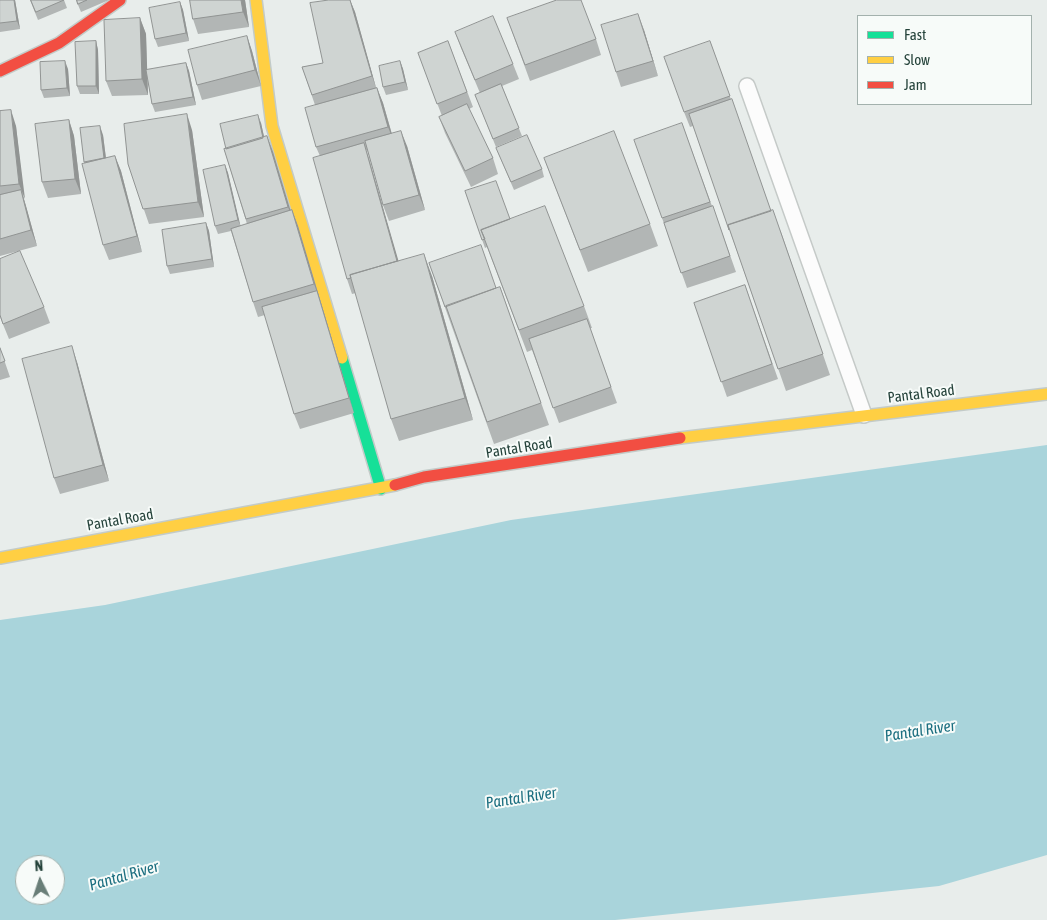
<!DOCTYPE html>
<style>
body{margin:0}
#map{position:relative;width:1047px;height:920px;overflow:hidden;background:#e8edeb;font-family:"Asap Condensed",sans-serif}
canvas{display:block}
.legend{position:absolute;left:857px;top:15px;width:175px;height:90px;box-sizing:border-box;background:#f7fbf9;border:1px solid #a3b1ad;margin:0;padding:6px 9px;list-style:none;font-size:15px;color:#24423a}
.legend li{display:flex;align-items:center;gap:10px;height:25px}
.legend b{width:25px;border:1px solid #a3b1ad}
.north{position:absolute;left:15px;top:855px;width:50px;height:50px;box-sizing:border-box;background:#f7fbf9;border:1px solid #a3b1ad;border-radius:50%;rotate:356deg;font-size:14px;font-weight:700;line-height:20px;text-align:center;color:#24423a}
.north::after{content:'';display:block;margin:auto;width:18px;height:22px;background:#697e78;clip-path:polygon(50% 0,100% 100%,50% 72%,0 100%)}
</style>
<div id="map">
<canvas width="1047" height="920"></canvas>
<ul class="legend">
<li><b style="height:6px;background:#16e098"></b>Fast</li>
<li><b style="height:6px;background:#ffcf43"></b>Slow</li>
<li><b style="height:6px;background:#f24e42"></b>Jam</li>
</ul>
<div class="north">N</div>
</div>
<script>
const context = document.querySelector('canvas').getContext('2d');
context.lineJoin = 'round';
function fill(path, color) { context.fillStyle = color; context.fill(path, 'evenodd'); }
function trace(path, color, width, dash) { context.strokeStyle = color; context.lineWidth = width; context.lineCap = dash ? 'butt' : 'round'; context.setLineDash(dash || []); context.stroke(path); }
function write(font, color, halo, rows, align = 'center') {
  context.font = font + ' "Asap Condensed",sans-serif'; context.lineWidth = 4; context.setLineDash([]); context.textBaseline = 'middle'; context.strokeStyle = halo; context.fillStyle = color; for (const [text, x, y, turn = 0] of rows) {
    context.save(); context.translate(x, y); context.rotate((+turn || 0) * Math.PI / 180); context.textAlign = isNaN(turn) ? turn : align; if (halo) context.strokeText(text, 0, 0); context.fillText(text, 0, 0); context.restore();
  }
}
const water = new Path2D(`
 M1047 445V855L939 886 615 920H0V620L105 605 511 520ZM25 865H55V895H25Z`);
const lane = new Path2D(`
 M747 86 864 415`);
const fast = new Path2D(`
 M342 358 381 489`);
const slow = new Path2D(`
 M256 0 272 126 342 358
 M680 438 1047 394
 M0 558 395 485`);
const jam = new Path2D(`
 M0 71 59 43 120 0
 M395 485 424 477 680 438`);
const wall = new Path2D(`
 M0 0H15L20 29 0 32Z
 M30 0H64L67 8 38 20Z
 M76 0H109L81 12Z
 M190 0H245L249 27 198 34 193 19Z
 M350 0 355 12 376 88H377L383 103 392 134 407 146 425 210 389 221 383 205 367 150H366L369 159 398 261 432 276 473 420 399 441 391 419 356 293 352 294 347 279 320 156 316 147 315 105 302 67 323 63Z
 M180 2 183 10 189 41 158 47 155 39Z
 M140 18 146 34 147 70 186 63 189 71 196 105 155 112 152 104 147 76 148 95 112 96 106 81Z
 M507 18 596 39 601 55 530 81Z
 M644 30 658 76 621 87 616 72Z
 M455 32 513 64 519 79 502 86 522 136 496 147 475 95 480 93 461 48Z
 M247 36 252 51 261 86 202 100 197 85Z
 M96 41 98 50 99 94H80L77 86Z
 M448 41 473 107 469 109 493 158 498 174 471 187 445 133 439 117 442 116 418 53Z
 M710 41 771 211 781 232 830 375 786 391 693 126 690 127 684 112Z
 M400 61 403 69 408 90 386 95 383 87Z
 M68 69 70 96 44 98 41 90Z
 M0 111 16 126 24 199 37 246 0 256Z
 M69 120 74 136 81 194 48 198 42 182Z
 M261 123 264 137 267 136 273 152 290 211 292 210 298 226 354 413 300 429 294 414 265 315 258 317 253 302 231 231 218 234 215 226 225 165 228 173 240 226 247 224 224 149Z
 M682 123 712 206 718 221 736 272 687 288 662 218Z
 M192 130 204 217 149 224 128 164Z
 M103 135 106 158 115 156 121 171 142 252 109 260 103 245 84 162Z
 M496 148 542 169 544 177 514 190Z
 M544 158 650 224 658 246 588 272Z
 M465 191 510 219 584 306 592 328H590L617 403 559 423 532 350 527 352 487 247 485 248Z
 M206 223 209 231 214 267 170 274 167 266Z
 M0 259 44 307 50 323 9 339 0 317Z
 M429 263 496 288 500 287 549 425 494 444Z
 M745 285 778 379 727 397 694 303Z
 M0 348 10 377 0 380Z
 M77 362 109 481 60 494 54 478Z`);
const shadedWall = new Path2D(`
 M14 0H15L20 29 17 21Z
 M241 0H245L249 27 243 12Z
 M350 0 355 12 377 91 372 76Z
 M180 2 183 10 189 41 186 33Z
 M638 14 644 30 658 76 653 61Z
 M140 18 146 34 148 95 142 79Z
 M247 36 252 51 261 86 255 70Z
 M96 41 98 50 99 94 96 86Z
 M65 61 68 69 70 96 67 88Z
 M400 61 403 69 408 90 405 82Z
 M186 63 189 71 196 105 193 97Z
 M377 88 383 103 394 142 388 127Z
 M11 110 16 126 25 199 19 184Z
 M187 114 192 130 204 217 198 202Z
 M258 115 261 123 267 150 264 142Z
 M69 120 74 136 81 194 75 179Z
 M100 126 103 135 107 167 104 159Z
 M401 131 407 146 425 210 419 195Z
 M267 136 273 152 294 222 288 207Z
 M364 143 369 159 404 280 398 264Z
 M115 156 121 171 142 252 137 236Z
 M225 165 228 173 241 228 238 220Z
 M21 190 26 206 37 246 31 230Z
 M292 210 298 226 354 413 349 398 319 298 314 284Z
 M206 223 209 231 214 267 212 259Z
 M424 254 432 276 473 420 465 398Z
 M72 346 77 362 109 481 103 465Z`);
const building = new Path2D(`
 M0 0H14L17 21 0 23Z
 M31 0H64L36 12Z
 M77 0H87L78 4Z
 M190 0H241L243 12 193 19Z
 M329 0H350L372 76 312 95 302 67 323 63 310 3Z
 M557 0H581L596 39 525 65 507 18Z
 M180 2 186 33 155 39 149 8Z
 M638 14 653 61 616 72 601 25Z
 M493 16 513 64 475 80 455 32Z
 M140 18 142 79 106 81 104 20Z
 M247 36 255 70 197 85 188 50Z
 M96 41V86H77L75 42Z
 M448 41 467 92 437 104 418 53Z
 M710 41 730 96 684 112 664 57Z
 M65 61 67 88 41 90 40 62Z
 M400 61 405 82 383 87 379 66Z
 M186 63 193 97 152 104 146 70Z
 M501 84 519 128 493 139 475 95Z
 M377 88 388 127 316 147 305 108Z
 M732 99 771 211 728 225 729 230 689 114Z
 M467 104 493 158 465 171 439 117Z
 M11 110 19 184 0 186V111Z
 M187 114 198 202 143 209 128 164 124 124Z
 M258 115 263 138 226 149 220 124Z
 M69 120 75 179 42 182 35 124Z
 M682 123 710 202 662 218 634 140Z
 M100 126 104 158 84 162 80 128Z
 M401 131 419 195 383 205 365 141Z
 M614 131 650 224 580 250 544 158Z
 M527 135 542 169 511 182 496 148Z
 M267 136 288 207 246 219 224 149Z
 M364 143 397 261 350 275 351 278 347 279 313 158Z
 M115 156 137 236 103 245 82 164Z
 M225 165 238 220 215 226 203 170Z
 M496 181 510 219 481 230 485 239 482 240 465 191Z
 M21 190 31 230 0 239V195Z
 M545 206 584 306 519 330 481 230Z
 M713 206 730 256 681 273 664 223Z
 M292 210 314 284 253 302 231 229Z
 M773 210 823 354 778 369 728 225Z
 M206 223 212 259 167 266 162 230Z
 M481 245 496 288 445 307 429 263Z
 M20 251 44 307 3 324 0 315V259Z
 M424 254 465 398 391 419 350 275Z
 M745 285 772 364 721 382 694 303Z
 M500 287 541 403 487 422 446 306Z
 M317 291 349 398 294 414 262 307Z
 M587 319 611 387 553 408 529 339Z
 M72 346 103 465 54 478 22 359Z
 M0 348 5 361 0 363Z`);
const streetNames = [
 ["Pantal Road",921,394,-7],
 ["Pantal Road",519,448,-9],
 ["Pantal Road",120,520,-10]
];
const waterNames = [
 ["Pantal River",920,731,-9],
 ["Pantal River",521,798,-9],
 ["Pantal River",124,876,-16]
];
fill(water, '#a9d4db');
trace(lane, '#c5cac8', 18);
trace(fast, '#c3cbc8', 14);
trace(slow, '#c3cbc8', 14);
trace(jam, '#c3cbc8', 14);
trace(lane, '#fcfcfc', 15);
trace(fast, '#16e098', 11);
trace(slow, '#ffcf43', 11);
trace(jam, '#f24e42', 11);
fill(wall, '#b2b6b5');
fill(shadedWall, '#919493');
fill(building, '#cfd4d2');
trace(building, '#919493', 1);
write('15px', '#24423a', '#f7fbf9', streetNames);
write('italic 16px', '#1c6f80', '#f7fbf9', waterNames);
</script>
